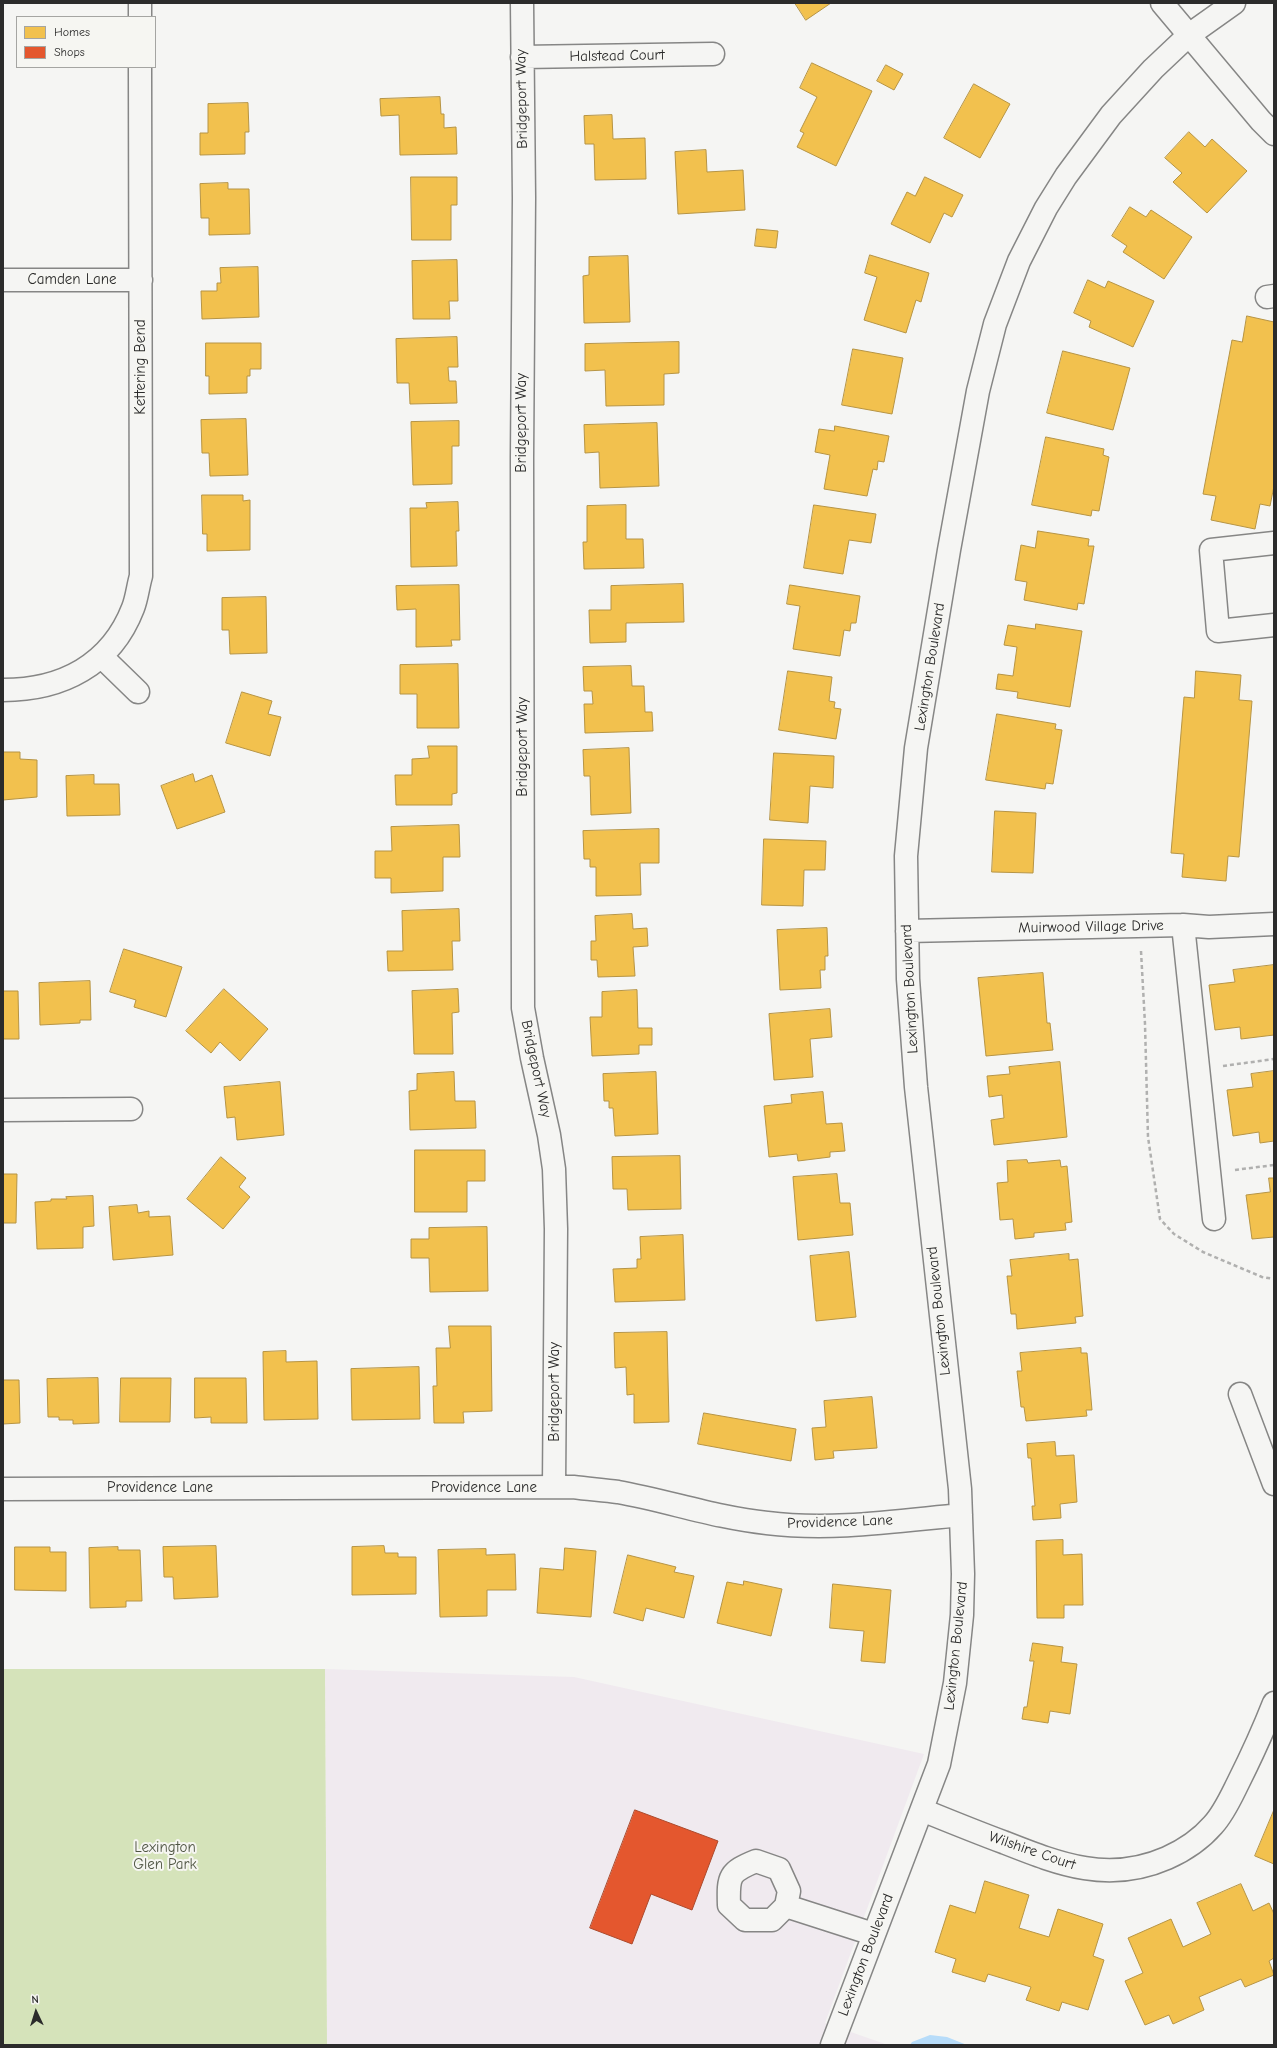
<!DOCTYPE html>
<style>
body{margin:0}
#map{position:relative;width:1277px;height:2048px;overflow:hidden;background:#f5f5f3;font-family:"Comic Neue",sans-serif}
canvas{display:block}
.frame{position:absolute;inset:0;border:4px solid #2b2b2b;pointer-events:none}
.legend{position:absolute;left:16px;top:16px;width:140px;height:52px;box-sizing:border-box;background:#f6f6f2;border:1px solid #a5a5a2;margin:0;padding:5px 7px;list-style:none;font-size:12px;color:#2b2b2b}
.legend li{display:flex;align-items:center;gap:8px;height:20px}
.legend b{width:20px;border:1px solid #a5a5a2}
.north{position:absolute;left:16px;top:1992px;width:40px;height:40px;-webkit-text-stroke:3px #f6f6f2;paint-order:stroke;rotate:356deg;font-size:11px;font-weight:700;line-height:16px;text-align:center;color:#2b2b2b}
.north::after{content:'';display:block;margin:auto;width:14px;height:18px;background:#2b2b2b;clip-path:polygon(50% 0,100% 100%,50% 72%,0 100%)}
</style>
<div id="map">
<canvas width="1277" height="2048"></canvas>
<div class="frame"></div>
<ul class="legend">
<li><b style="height:11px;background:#f2c14e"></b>Homes</li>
<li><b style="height:11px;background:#e4572e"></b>Shops</li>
</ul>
<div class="north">N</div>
</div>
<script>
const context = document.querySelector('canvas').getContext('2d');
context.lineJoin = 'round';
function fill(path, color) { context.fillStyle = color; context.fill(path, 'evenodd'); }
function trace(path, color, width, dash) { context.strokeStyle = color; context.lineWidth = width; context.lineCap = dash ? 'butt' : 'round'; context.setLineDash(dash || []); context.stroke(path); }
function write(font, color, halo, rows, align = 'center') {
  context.font = font + ' "Comic Neue",sans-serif'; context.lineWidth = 4; context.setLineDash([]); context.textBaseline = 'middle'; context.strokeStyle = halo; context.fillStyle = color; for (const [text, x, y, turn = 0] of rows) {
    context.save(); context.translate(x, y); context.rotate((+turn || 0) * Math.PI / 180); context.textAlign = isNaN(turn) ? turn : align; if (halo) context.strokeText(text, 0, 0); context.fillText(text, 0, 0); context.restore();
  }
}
const built = new Path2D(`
 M325 1669 574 1677 924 1754 825 2023 888 2045H327Z`);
const green = new Path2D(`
 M3 1669H325L327 2045H3Z`);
const water = new Path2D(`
 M930 2035 947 2037 967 2045H910L912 2042Z`);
const homes = new Path2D(`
 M795 3H831L806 20Z
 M812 63 872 91 836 166 797 147 804 133 800 131 817 97 800 88Z
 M886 65 903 74 894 90 877 81Z
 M974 84 1010 104 980 158 944 138Z
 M440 97 441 114H444V128L456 127 457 154 400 155 399 115 381 116 380 99Z
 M248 103 249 132H245V154L200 155V133H208V104Z
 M612 115 613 139 645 138 646 179 595 180 594 144H585L584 116Z
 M1189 132 1205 147 1212 139 1247 171 1207 213 1173 182 1182 173 1165 158Z
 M706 150 707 172 743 170 745 210 678 214 675 152Z
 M411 177H457V205H451V240H412Z
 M925 177 963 195 952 217 944 213 930 243 891 224 907 192 915 196Z
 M228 183V189H249L250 234 209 235V218H201L200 184Z
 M1130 207 1146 217 1151 210 1192 237 1164 279 1123 252 1127 246 1112 236Z
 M757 229 778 231 776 248 755 246Z
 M870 255 929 273 921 302 916 300 906 333 864 320 877 277 865 273Z
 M628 256 630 322 584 323 583 276 589 275V257Z
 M457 260 458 301H449L450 319H413L412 261Z
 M258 267 259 317 202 319 201 291H217V283H221L220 268Z
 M1088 280 1105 288 1108 281 1154 301 1133 347 1089 327 1091 321 1074 313Z
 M1247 316 1274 322V486L1270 506 1260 504 1255 529 1211 520 1216 496 1203 494 1232 340 1242 342Z
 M457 337 458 367H448L449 381H456L457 403 410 404 409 383H397L396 339Z
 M679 342V373L664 374V405L606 406 605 370 585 371V344Z
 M206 343H261V369H250V376H247V393L209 394V376H206Z
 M853 349 903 358 892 414 842 405Z
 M1063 351 1130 368 1113 430 1047 413Z
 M246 419 248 475 210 476 209 453H202L201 420Z
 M459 421V446H452V484L413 485 411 422Z
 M657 423 659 486 600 488 599 452 585 453 584 425Z
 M835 426 889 436 884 462 878 461 877 470 873 469 867 496 824 489 830 455 815 452 819 429 834 431Z
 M1046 437 1104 449 1103 455 1109 457 1099 511 1092 510 1091 516 1032 505Z
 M202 495H243V501L250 500V550L207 551V534H203Z
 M458 502 459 531H456L457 566 411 567 410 508H427L426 503Z
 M626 505V539H643L644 568 584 569 583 542H587V506Z
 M814 505 876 514 871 543 849 540 843 574 804 568Z
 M1038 531 1089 539 1088 546H1094L1084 604 1078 603 1077 610 1024 600 1027 582 1015 580 1021 545 1035 548Z
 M683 584 684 622 626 623V642L590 643 589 610H611V586Z
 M459 585 460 640H451L452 646 416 647V609L397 610 396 586Z
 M790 585 860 596 856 623H851L850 631 844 630 840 656 793 649 800 606 787 604Z
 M266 597 267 653 230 654 229 630H222V598Z
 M1036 624 1082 631 1070 707 1017 698 1018 692 996 689 998 674 1013 676 1017 647 1004 645 1008 625 1035 629Z
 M458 664 459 728H417V694H400V665Z
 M631 666 632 686H644L645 712H652L653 731 585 733 584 704H593L592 691H584L583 667Z
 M788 671 832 677 829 701 835 702 834 708 841 709 836 739 779 730Z
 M1196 671 1241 675 1239 700 1252 701 1239 857 1228 856 1226 881 1182 877 1184 854 1171 853 1184 697 1194 698Z
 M242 692 272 701 268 714 281 717 270 756 226 743Z
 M997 714 1056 724 1055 729 1062 730 1053 784 1046 783 1045 789 986 780Z
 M428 746H457V793L452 794V805H396L395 775H412V759L429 758Z
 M629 748 631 813 591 815 590 776H584L583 750Z
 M3 752H20V759L37 760V797L3 800Z
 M774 753 834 756 833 788 810 786 808 823 770 820Z
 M193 774 195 782 212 775 225 812 177 829 161 786Z
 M94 775V784H119L120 815 67 816 66 776Z
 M995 811 1036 813 1033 873 992 872Z
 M459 825 460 857H443V891L391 893V878H375V851H392L391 827Z
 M659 829V863H640L641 895 596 896V867H590V859H584L583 831Z
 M764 839 826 841 825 870H804L803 906 762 905Z
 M459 909 460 941H452L453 970 388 971 387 951H403L402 911Z
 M632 914 633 929 647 928 648 946 633 947 635 976 598 977 597 960H591V941H596L595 916Z
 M827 928 828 956H825V970H820L821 988 780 990 777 930Z
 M124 949 182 967 166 1017 134 1007 136 1000 110 992Z
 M1274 965V1035L1241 1039 1240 1027 1215 1030 1209 985 1235 982 1233 970Z
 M1043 973 1047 1023H1050L1053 1050 986 1056 978 978Z
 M90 981 91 1020H80V1023L40 1025 39 983Z
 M224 989 268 1029 240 1061 220 1042 211 1053 186 1031Z
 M458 989 459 1012 452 1013 453 1054H414L412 991Z
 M637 990 638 1028H652V1045H639V1054L592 1056 590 1017H602V992Z
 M3 991H18L19 1039H3Z
 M830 1009 832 1037 810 1039 813 1077 774 1080 769 1014Z
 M1060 1062 1067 1137 994 1145 991 1120 1004 1118 1002 1095 989 1097 987 1076 1010 1074 1009 1067Z
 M1274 1071V1141L1260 1143 1259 1132 1233 1136 1227 1090 1253 1087 1251 1074Z
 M454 1072 455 1101H475L476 1128 410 1130 409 1091 417 1090V1074Z
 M656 1072 658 1134 615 1136 613 1108H609V1101H604L603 1074Z
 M280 1082 284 1135 237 1140 235 1117 227 1118 224 1087Z
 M823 1092 826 1124 842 1123 845 1151 830 1152V1157L798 1161 797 1154 769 1157 764 1106 792 1103 791 1095Z
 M415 1150H485V1181H467V1212H415Z
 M680 1156 681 1209 628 1210 627 1189H613L612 1157Z
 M221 1157 246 1178 239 1187 250 1197 223 1229 187 1199Z
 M1027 1160 1028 1163 1060 1160 1061 1167 1067 1166 1072 1222 1065 1223 1066 1230 1034 1233V1237L1015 1239 1013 1219 1000 1220 997 1183 1008 1182 1007 1161Z
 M3 1174H17L16 1223H3Z
 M837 1174 840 1203H850L853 1235 798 1240 793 1177Z
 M1269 1178H1274V1237L1252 1239 1246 1195 1270 1192Z
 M93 1196 94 1226 83 1227V1248L37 1249 35 1202 51 1201V1199H67L66 1197Z
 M137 1205 138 1213 149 1211V1217L170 1216 173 1255 113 1260 109 1207Z
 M487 1227 488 1291 430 1292 429 1258H411V1239H429V1228Z
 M683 1235 685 1300 615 1302 613 1269 637 1268V1259H641L640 1237Z
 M849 1252 856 1317 816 1321 810 1256Z
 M1069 1254V1260L1078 1259 1083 1316 1075 1317 1076 1323 1017 1329 1016 1314H1011L1007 1276H1012L1010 1260Z
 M449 1326H491L492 1411 463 1412 464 1423H434L433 1386H437L436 1348H450Z
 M667 1332 669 1422 634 1423V1394L627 1395 626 1367 615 1368 614 1333Z
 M1081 1348V1353H1087L1092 1410H1086L1087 1416 1026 1421 1024 1407H1021L1017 1371H1022L1020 1353Z
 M286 1351V1362L317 1361 318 1419 264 1420 263 1352Z
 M419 1367 420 1419 352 1420 351 1369Z
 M98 1378 99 1423 73 1424V1420H59V1417H48L47 1379Z
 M121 1378H171L170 1422H120Z
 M195 1378H246L247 1423H211V1417L195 1418Z
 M3 1380H19L20 1423 3 1424Z
 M872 1397 877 1448 833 1451 834 1458 815 1460 812 1428 826 1427 824 1401Z
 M704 1413 796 1429 791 1461 698 1444Z
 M1055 1442 1056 1456 1074 1455 1077 1502 1060 1504 1061 1518 1033 1520 1032 1506H1035L1031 1458H1028L1027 1444Z
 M1063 1540V1555L1082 1554 1083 1605H1064V1618H1037L1036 1541Z
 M216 1546 218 1597 174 1599 173 1577H164L163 1547Z
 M384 1546 385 1553H398V1557H416V1594L352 1595V1547Z
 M15 1547H50V1552H66V1591L15 1590Z
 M118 1547V1550H140L142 1601H126V1607L90 1608 89 1548Z
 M565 1548 596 1551 591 1617 537 1613 540 1568 563 1570Z
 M486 1549V1555L515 1554 516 1590H487V1616L440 1617 438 1550Z
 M628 1555 676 1567 674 1572 694 1576 684 1618 646 1608 643 1621 614 1613Z
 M744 1581 782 1589 771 1636 717 1623 727 1582 743 1585Z
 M833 1584 891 1590 885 1663 861 1661 864 1631 830 1628Z
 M1033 1643 1063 1647 1061 1662 1077 1664 1070 1714 1050 1711 1048 1723 1022 1719 1024 1707H1027L1034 1661H1030Z
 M1274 1810V1864L1255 1856Z
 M985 1881 1029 1895 1019 1928 1049 1937 1058 1909 1103 1924 1093 1956 1104 1960 1088 2010 1062 2002 1059 2011 1026 2000 1031 1987 988 1974 985 1982 952 1972 956 1959 935 1952 950 1905 975 1913Z
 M1241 1884 1253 1911 1269 1903 1274 1914V1958L1269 1961 1274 1975 1245 1987 1241 1979 1199 1997 1204 2010 1173 2024 1169 2015 1145 2025 1125 1981 1143 1973 1128 1938 1171 1919 1183 1947 1211 1934 1197 1903Z`);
const shops = new Path2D(`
 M635 1810 718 1841 692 1910 651 1894 632 1944 590 1928Z`);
const path = new Path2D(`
 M1141 951 1145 1024 1148 1137 1160 1219 1174 1234 1203 1252 1262 1277 1274 1279
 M1223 1066 1274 1059
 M1235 1170 1274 1165`);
const minor = new Path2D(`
 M140 3V17
 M522 3 524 198 522 457 523 1008 532 1058 549 1135 554 1169 556 1229 554 1487
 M1162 3 1261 121 1274 134
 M522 57 713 54
 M3 280H141
 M1267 297 1274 296
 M1274 543 1211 550 1218 631 1274 625
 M101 656 138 692
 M3 690C62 690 111 665 133 608 137 598 138 586 141 576L140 67
 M1183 925 1214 1219
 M907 931 1183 925 1209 927 1274 924
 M3 1110 131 1109
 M1240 1394 1274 1484
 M3 1489 573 1487C588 1489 603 1490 618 1492 668 1501 717 1518 767 1523 831 1531 897 1521 961 1515
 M922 1810C949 1821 976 1832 1003 1842 1059 1864 1108 1884 1167 1858 1185 1850 1200 1840 1213 1825 1224 1813 1231 1797 1238 1783 1251 1757 1263 1731 1274 1703
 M786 1906 789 1891 779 1869 756 1861C729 1872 728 1876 729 1905L745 1920H772L786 1906 873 1934
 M832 2045 939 1764 955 1683 962 1615 963 1574 960 1489 916 1087 908 979 906 856 916 748 949 550 978 391 995 324 1019 261 1046 208 1066 176 1111 115 1153 69 1189 35 1234 3`);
const streetNames = [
 ["Halstead Court",617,56,-1],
 ["Bridgeport Way",522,99,-91],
 ["Camden Lane",72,280],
 ["Kettering Bend",141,367,-90],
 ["Bridgeport Way",522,423,-90],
 ["Lexington Boulevard",930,667,-81],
 ["Bridgeport Way",523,747,-90],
 ["Muirwood Village Drive",1091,927,-1],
 ["Lexington Boulevard",910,989,-93],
 ["Bridgeport Way",536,1069,78],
 ["Lexington Boulevard",939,1311,-96],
 ["Bridgeport Way",555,1392,-90],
 ["Providence Lane",160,1488],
 ["Providence Lane",484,1488],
 ["Providence Lane",840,1522,-2],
 ["Lexington Boulevard",956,1646,-84],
 ["Wilshire Court",1032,1851,19],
 ["Lexington Boulevard",866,1955,-69]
];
const parkNames = [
 ["Lexington",165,1848],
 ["Glen Park",165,1865]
];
fill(built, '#f0eaef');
fill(green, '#d5e3ba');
fill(water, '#b7dcf9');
fill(homes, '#f2c14e');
trace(homes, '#b69444', 1);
fill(shops, '#e4572e');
trace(shops, '#ac4a2d', 1);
trace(minor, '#868685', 25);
trace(path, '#b0b0af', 2.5, [4, 3]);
trace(minor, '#f5f5f3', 22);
write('15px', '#2b2b2b', '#f6f6f2', streetNames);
write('15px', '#4f5543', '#f6f6f2', parkNames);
</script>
